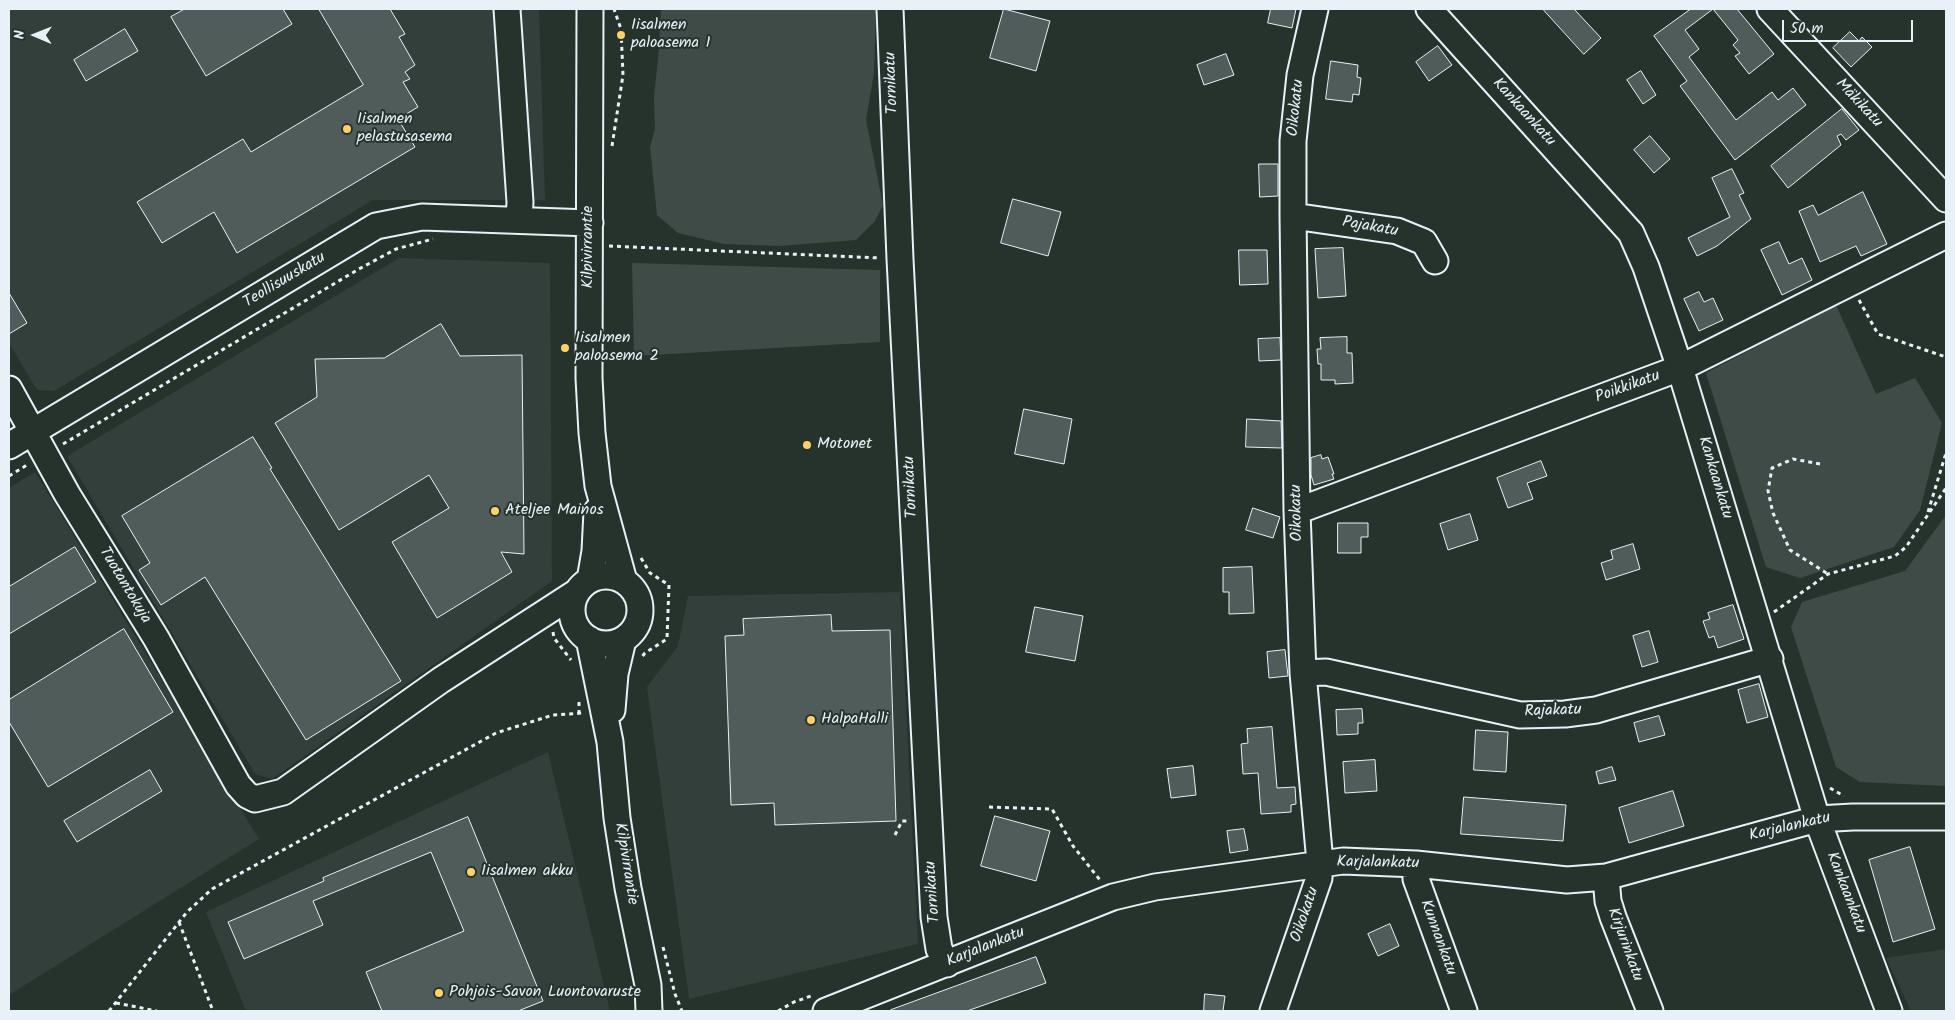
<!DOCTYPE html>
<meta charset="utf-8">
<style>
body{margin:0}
#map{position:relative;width:1955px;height:1020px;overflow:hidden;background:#26332d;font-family:Kalam,sans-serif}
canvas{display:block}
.frame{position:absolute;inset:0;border:10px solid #e8f1f8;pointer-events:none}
.north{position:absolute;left:10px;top:10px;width:50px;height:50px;-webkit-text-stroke:4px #26332d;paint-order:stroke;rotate:271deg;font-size:14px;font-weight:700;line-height:20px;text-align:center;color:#e8f1f8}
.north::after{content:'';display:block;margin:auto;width:18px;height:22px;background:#e8f1f8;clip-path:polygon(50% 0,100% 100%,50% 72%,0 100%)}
.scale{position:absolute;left:1782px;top:20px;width:131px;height:22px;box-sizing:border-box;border:2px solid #e8f1f8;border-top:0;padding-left:6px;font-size:15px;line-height:18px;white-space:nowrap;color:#e8f1f8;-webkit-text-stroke:4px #26332d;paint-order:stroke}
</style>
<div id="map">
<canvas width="1955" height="1020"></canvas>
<div class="frame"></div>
<div class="north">N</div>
<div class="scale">50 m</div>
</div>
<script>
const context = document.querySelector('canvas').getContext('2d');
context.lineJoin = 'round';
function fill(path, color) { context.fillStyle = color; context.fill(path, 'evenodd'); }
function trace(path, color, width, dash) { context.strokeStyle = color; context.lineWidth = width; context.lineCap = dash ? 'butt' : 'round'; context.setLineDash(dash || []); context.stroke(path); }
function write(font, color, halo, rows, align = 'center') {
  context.font = font + ' Kalam,sans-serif'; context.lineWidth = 4; context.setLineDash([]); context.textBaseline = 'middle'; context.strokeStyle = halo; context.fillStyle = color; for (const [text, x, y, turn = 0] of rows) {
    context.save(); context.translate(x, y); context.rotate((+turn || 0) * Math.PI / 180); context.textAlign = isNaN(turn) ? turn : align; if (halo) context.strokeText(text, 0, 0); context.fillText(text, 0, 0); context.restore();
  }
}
const built = new Path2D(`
 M9 9H539L545 200H373L54 391 37 390 9 343Z
 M399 258 550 263 552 581 272 779 255 774 67 456Z
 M35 472 259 839 9 995V488Z
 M900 592 918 944 689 999 647 687 678 646 688 596Z
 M548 752 610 1011H246L206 912Z
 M1946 949V1011H1911L1886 958Z`);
const green = new Path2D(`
 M661 9H876L874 73 866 120 883 205 875 221 856 240 780 246 724 244 678 233 657 215 650 147 655 129 654 98 659 48Z
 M632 263 880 270V342L634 356Z
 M1836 305 1876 394 1915 378 1942 423 1920 510 1894 547 1800 578 1766 567 1706 373Z
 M1946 515V786L1860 782 1836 767 1791 627 1802 602 1905 571Z`);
const building = new Path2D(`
 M185 9H283L292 24 206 76 171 17Z
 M319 9H390L405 34 399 37 415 65 405 72 410 79 403 82 418 107 398 119 415 147 237 253 214 212 162 243 137 202 243 139 251 152 363 85Z
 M1004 9 1050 21 1036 71 990 58Z
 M1271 9H1296L1292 28 1268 23Z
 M1543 9H1574L1601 38 1584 54Z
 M1691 9H1737L1774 54 1749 74 1735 56 1740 53 1733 45 1738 40 1713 9 1685 30 1699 49 1689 57 1736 120 1772 92 1778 100 1793 88 1806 105 1735 160 1680 86 1687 81 1654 36Z
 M125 29 138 51 86 81 74 60Z
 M1850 32 1859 41 1862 37 1872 47 1851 67 1833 48Z
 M1438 46 1452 65 1429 81 1416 62Z
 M1226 54 1234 75 1204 85 1197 65Z
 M1331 61 1358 65 1357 77 1361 78 1359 95 1353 94 1352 102 1326 99Z
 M1641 71 1656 95 1643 104 1627 80Z
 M1842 109 1859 130 1846 140 1841 134 1837 136 1841 145 1788 188 1771 166Z
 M1650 136 1670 159 1654 173 1634 150Z
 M1259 164H1278V196L1260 197Z
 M1732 169 1744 193 1739 195 1751 219 1717 246 1697 256 1688 238 1730 217 1712 178Z
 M1863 192 1887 244 1861 256 1856 246 1820 262 1799 211 1813 205 1818 215Z
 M1013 199 1061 212 1048 256 1001 243Z
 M1779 242 1789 264 1802 258 1812 280 1782 295 1761 250Z
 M1343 248 1346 296 1318 298 1315 249Z
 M1239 250H1267L1268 284 1240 285Z
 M1699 292 1704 302 1713 298 1723 320 1699 331 1684 299Z
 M9 293 27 323 9 334Z
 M441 324 460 356 522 355 524 554 501 552 512 572 437 618 392 542 449 508 429 475 339 530 275 423 317 397 315 359 384 358Z
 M1347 337V353H1352L1353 383 1335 384V380H1321V364H1318L1317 349H1321L1320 338Z
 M1280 338 1281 360 1259 361 1258 339Z
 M1024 409 1072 419 1064 464 1015 454Z
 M1247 419 1281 421 1282 448 1246 447Z
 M253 437 272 468 270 469 401 681 306 740 205 577 161 605 139 570 150 563 122 516Z
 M1321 455 1322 459 1328 457 1334 474H1332L1334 479 1314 485 1311 475V458Z
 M1541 461 1547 476 1527 483 1533 499 1508 508 1497 478Z
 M1253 508 1280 517 1273 538 1246 530Z
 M1470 514 1478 540 1448 550 1440 524Z
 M1338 523H1368V537H1361V553H1338Z
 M1633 544 1640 569 1606 580 1601 563 1613 559 1611 551Z
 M75 547 96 582 9 634V587Z
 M1252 567 1254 613 1229 614V592H1223V568Z
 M1733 605 1744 639 1718 648 1714 636 1709 638 1703 621 1710 619 1708 613Z
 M1035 607 1083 616 1075 661 1026 652Z
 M831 615 832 631 890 630 896 821 775 825 774 803 731 805 725 636 744 635 743 619Z
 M124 629 173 712 48 787 9 722V700Z
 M1649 631 1658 662 1642 667 1633 636Z
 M1285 650 1288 676 1269 678 1267 652Z
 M1759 684 1768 717 1747 723 1738 690Z
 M1362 709 1363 723H1358V734L1337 735 1336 710Z
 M1659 716 1665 735 1639 742 1634 723Z
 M1272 727 1277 788 1295 787 1296 804 1291 805V812L1261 814 1258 773 1243 774 1241 744 1248 743 1247 729Z
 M1476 730 1508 732 1506 772 1474 770Z
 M1375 760 1377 791 1345 793 1343 762Z
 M1193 766 1196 795 1171 798 1167 769Z
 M1612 767 1616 780 1599 784 1596 772Z
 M150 770 162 791 77 842 64 821Z
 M1673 791 1684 826 1629 843 1619 808Z
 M1464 797 1566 805 1563 841 1461 834Z
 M995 816 1050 831 1036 881 981 866Z
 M468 817 543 1001 518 1011H382L366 972 464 931 431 852 313 901 323 925 244 959 228 922 324 881 323 878Z
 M1244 829 1248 850 1230 853 1227 831Z
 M1910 847 1935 929 1893 942 1869 860Z
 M1390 924 1399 946 1378 956 1368 934Z
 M1036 957 1046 983 967 1011H892L891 1010Z
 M1205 994 1225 996 1223 1011H1204Z`);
const path = new Path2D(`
 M612 146 623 75 621 29 614 9
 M609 246 880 258
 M1859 300 1878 334 1946 357
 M63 444 359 269 396 249 433 239
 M1820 464 1793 459 1772 468 1768 491 1773 513 1790 550 1828 574
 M9 476 27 465
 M1928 512 1946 453
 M641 558 650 573 669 585 667 639 645 653 641 658
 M1774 612 1828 574 1895 556 1906 547 1946 488
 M553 632 554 638 571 660
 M579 702V714
 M1830 788 1844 796
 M989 807 1052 809 1073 846 1100 880
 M895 835 902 821H908
 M179 922 213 1011
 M663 947 675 994 682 1011
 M116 1003 157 1011
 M109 1011 187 912 212 889 496 733 553 715 583 713
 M778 1011 794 1002 811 996`);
const minor = new Path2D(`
 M507 9 520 202 519 220
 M590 9 589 378 592 433 598 486 624 581
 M890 9 900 259 934 917 939 949 947 964
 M1429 9 1631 233 1646 267 1680 368 1817 819 1889 1011
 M1770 9 1946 199
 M1293 216 1397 231 1424 242 1435 261
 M9 389 67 494 156 638 238 785 247 795 255 799 283 792 441 680 577 592
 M9 446 376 226 422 217 590 223
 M1297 511 1680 368 1946 235
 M572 610a34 34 0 1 1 68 0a34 34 0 1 1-68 0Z
 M590 580 595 551 597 511
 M589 639 610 742 617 818 628 888 648 985 649 1011
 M1303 673 1326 672 1520 715 1565 714 1596 710 1770 659
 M612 710 615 674 623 640
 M1416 864V879L1464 1011
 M1606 877 1608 901 1613 917 1650 1011
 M826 1011 1113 897 1155 887 1343 861 1416 864 1567 880 1606 877 1817 819 1853 817H1946
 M1273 1011 1319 878 1320 863 1303 673 1297 511 1293 216V141L1300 75 1315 9`);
const markers = [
 [621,35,5,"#ffd166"],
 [347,129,5,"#ffd166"],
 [565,348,5,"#ffd166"],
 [807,445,5,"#ffd166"],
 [495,511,5,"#ffd166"],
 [811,720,5,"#ffd166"],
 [471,872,5,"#ffd166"],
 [439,993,5,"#ffd166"]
];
const poiNames = [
 ["Iisalmen",631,26],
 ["paloasema 1",631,44],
 ["Iisalmen",357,120],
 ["pelastusasema",357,138],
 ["Iisalmen",575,339],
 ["paloasema 2",575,357],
 ["Motonet",817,445],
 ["Ateljee Mainos",505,511],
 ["HalpaHalli",821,720],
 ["Iisalmen akku",481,872],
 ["Pohjois-Savon Luontovaruste",449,993]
];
const streetNames = [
 ["Tornikatu",893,83,-92],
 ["Mäkikatu",1858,104,47],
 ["Oikokatu",1297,108,-84],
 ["Kankaankatu",1523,113,48],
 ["Pajakatu",1370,228,10],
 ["Kilpivirrantie",589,247,-90],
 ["Teollisuuskatu",285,281,-31],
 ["Poikkikatu",1628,388,-20],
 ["Kankaankatu",1714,478,73],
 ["Tornikatu",912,487,-93],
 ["Oikokatu",1298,513,-91],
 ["Tuotantokuja",124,586,59],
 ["Rajakatu",1553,712,-2],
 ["Karjalankatu",1790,828,-13],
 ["Kilpivirrantie",625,864,81],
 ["Karjalankatu",1378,864,1],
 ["Tornikatu",934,892,-94],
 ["Kankaankatu",1845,893,69],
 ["Oikokatu",1306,915,-71],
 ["Kunnankatu",1437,938,70],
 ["Kirjurinkatu",1624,945,70],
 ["Karjalankatu",986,948,-22]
];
fill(built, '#333f3a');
fill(green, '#3e4b47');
fill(building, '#505c59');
trace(building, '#e8f1f8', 1);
trace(minor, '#e8f1f8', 29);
trace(path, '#e8f1f8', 3, [4, 4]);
trace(minor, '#26332d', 25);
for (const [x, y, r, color] of markers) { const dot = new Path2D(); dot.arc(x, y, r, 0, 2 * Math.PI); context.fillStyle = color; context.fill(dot); trace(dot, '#26332d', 2); }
write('16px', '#e8f1f8', '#26332d', poiNames, 'left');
write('16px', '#e8f1f8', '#26332d', streetNames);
</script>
